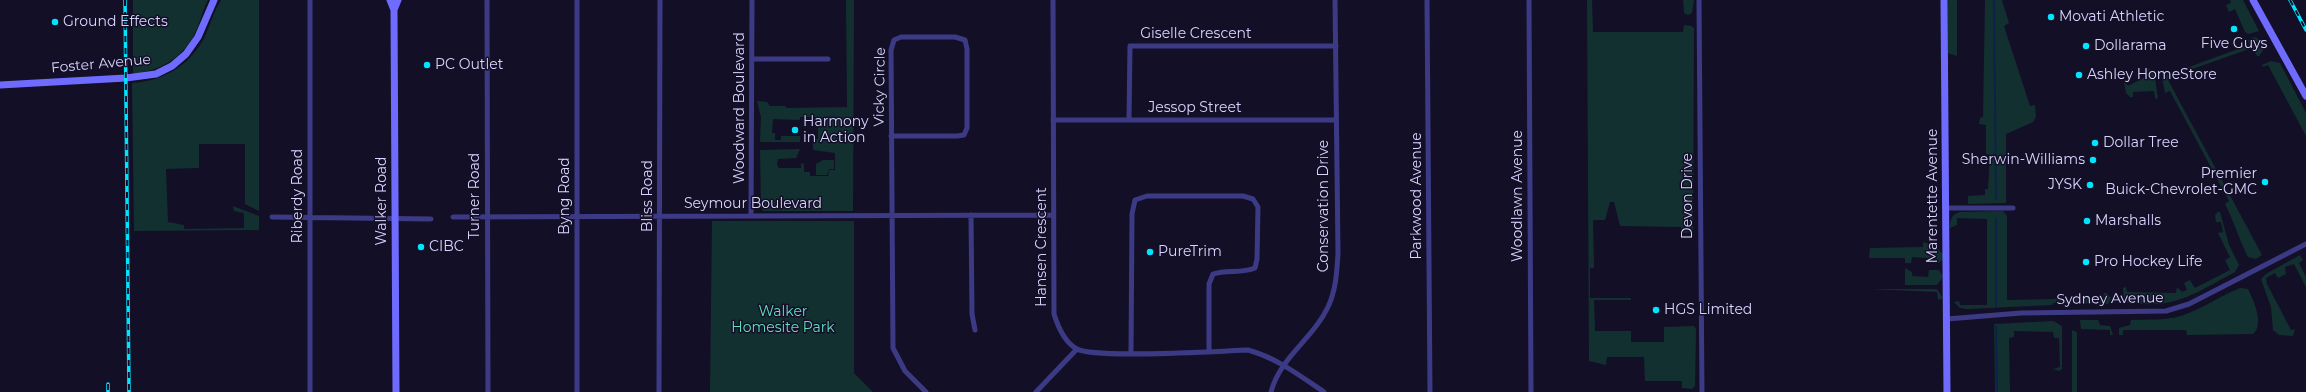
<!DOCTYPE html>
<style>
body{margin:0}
canvas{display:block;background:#130f26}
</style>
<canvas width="2306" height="392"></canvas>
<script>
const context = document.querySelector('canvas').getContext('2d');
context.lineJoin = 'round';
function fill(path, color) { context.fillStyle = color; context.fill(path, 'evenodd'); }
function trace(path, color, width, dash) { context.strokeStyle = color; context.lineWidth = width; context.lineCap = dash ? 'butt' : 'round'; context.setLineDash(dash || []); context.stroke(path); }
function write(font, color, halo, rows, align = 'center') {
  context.font = font + ' Montserrat,sans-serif'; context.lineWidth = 3; context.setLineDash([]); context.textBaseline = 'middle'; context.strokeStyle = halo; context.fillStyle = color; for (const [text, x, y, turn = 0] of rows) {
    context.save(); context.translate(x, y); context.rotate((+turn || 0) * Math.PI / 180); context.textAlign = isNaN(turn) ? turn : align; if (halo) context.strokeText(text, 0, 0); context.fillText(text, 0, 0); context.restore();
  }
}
const green = new Path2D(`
 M133 0H208C202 11 200 24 194 35 182 59 158 71 133 74Z
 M221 0H259V211L245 204V144H199V168L166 169 168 222 184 225V229L244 228V213L234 211 233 206 259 216V230L134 231 132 83C165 81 192 64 206 34 211 23 214 11 221 0Z
 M846 0H854L853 211H763L761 207 760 150 800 149 796 158 778 159 777 165 779 168H801V163L804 164V172H810V176H828L829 170H835V153L813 150V139H818V117H800V120L773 119 772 133H775V140H781V136H800V142H760L761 117 757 101 767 102 770 106H785L787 108 847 107Z
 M1587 0H1592L1593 32H1683L1684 25 1691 26 1694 28 1693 232 1682 233 1681 227 1620 226 1614 202H1610L1605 220H1593L1594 268H1590V298H1631V300H1594L1595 331H1631V342H1664V327L1694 326 1696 329 1695 386 1692 389 1682 388V381H1645L1644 357H1607L1606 365 1589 361Z
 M1683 0H1694L1692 13 1688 15 1684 13Z
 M1948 0H1957V56L1948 53Z
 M1985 0H2002L2009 23 2004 26 2030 106 2035 105 2036 117 2033 122 2006 134V203L1968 204V196L1985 195V189H1988L1990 155 1986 154V125L1979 124 1980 118 1983 117Z
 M2230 0H2243L2259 31 2248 34 2245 32 2235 9 2229 12 2226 5 2231 3Z
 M2254 37 2264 41V49L2259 56H2257L2252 48 2167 78 2262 255 2256 259 2248 257C2239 240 2234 221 2225 204L2229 201 2170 91 2165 93 2162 77 2249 45 2248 40Z
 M2271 61 2280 63 2306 113V136L2268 65 2263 67 2262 65Z
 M2148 69 2154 71 2158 99 2155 98 2154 91 2133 92V97H2130L2126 93 2124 82 2128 86 2149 75Z
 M823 160H834V169H829L827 175H816V164Z
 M2003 211 2007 216V300L2103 298 2104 293H2107L2111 298 2108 304 2053 303 2052 305 1967 309 1960 308 1954 302 1959 301 1960 305H1987V219L1957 218V225L1950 228C1950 219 1952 214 1960 212Z
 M2218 212H2220L2229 245 2239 265 2235 272C2210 285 2186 302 2157 304 2146 305 2134 303 2124 302L2123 288 2126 287 2127 292 2176 293 2177 287 2182 292 2187 290 2184 283 2190 280 2195 288 2230 270 2225 260 2230 257 2218 233 2223 232 2221 222H2216L2215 215Z
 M712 221H854V373L873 392H710Z
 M1923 242C1931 244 1937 248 1943 254V259L1939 263H1929L1928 258 1912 257 1911 263H1905V258H1869L1870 248 1923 247Z
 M2300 255 2303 260 2299 263 2306 277V287L2294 264 2285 267 2286 274 2278 278 2275 273 2266 278 2267 284 2291 330 2295 329 2293 336 2279 335 2273 330 2271 307 2261 279 2266 274Z
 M1905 268 1912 272V276L1928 277 1929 270H1939L1943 277 1937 285H1905Z
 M2240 288 2248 289C2253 299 2265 325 2253 334L2187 335 2186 330H2123V335H2119V328L2130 325 2131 320C2148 319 2165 321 2181 316 2202 309 2220 296 2240 288Z
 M1870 289H1937L1943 298 1938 300 1937 292Z
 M2080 320H2098L2100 325 2110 326 2113 335H2110V330L2081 329Z
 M2053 321 2062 326V369L2059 371 2053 369 2060 367 2059 338H2054L2053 332 2014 331V337L2009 338 2010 392H1995L1994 324Z
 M2072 330 2077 332V392H2072Z`);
const stream = new Path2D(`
 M1994 0 1996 199
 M1996 306V218
 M1996 326 1997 392`);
const street = new Path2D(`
 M310 0V392
 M487 0 488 392
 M1053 0 1054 314C1058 327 1064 342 1077 349 1095 359 1219 351 1248 350 1277 358 1299 375 1324 392
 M1427 0 1430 392
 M1529 0 1531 392
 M1699 0 1702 392
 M752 59H828
 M1053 120H1336
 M1129 120 1130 46H1336
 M891 136H957L964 135 967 128V49L965 40 955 37H901L894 40 891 50 893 348 905 371 926 392
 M1946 208H2013
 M971 215 972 314 975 330
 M751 216 752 0
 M272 217 431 219
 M453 217 1053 215
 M1947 319 2021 313 2166 311 2189 304 2306 244
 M1131 353 1132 214 1135 200 1147 196H1243L1253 199 1258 207 1257 259 1255 268C1241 274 1227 269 1213 274L1209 284V351
 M577 392V0
 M659 392 660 0
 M1036 392 1077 349
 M1271 392C1280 357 1313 339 1328 307 1336 290 1337 271 1338 253L1335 0`);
const secondary = new Path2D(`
 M390 0 394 10
 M1944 0 1947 392
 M2253 0 2306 96
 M0 85 126 78 156 74 172 66 186 54 198 37 214 0
 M396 392 394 10 398 0`);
const rail = new Path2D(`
 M125 0 129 392
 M2290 0 2306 30
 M108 384V392`);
const markers = [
 [2051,17,4,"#00e5ff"],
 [55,22,4,"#00e5ff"],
 [2234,29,4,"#00e5ff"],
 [2086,46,4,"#00e5ff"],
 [427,65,4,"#00e5ff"],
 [2079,75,4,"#00e5ff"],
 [795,130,4,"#00e5ff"],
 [2095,143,4,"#00e5ff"],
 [2093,160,4,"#00e5ff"],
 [2265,182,4,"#00e5ff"],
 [2090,185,4,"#00e5ff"],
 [2087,221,4,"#00e5ff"],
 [421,247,4,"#00e5ff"],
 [1150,252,4,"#00e5ff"],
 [2086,262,4,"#00e5ff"],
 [1656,310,4,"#00e5ff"]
];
const poiNames = [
 ["Movati Athletic",2059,17],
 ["Ground Effects",63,22],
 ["Five Guys",2234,44,"center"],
 ["Dollarama",2094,46],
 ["PC Outlet",435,65],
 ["Ashley HomeStore",2087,75],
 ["Harmony",803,122],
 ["in Action",803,138],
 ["Dollar Tree",2103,143],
 ["Sherwin-Williams",2085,160,"right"],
 ["Premier",2257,174,"right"],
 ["Buick-Chevrolet-GMC",2257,190,"right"],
 ["JYSK",2082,185,"right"],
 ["Marshalls",2095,221],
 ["CIBC",429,247],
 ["PureTrim",1158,252],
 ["Pro Hockey Life",2094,262],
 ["HGS Limited",1664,310]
];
const streetNames = [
 ["Giselle Crescent",1196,34],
 ["Foster Avenue",101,64,-5],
 ["Vicky Circle",880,87,-89],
 ["Woodward Boulevard",740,108,-90],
 ["Jessop Street",1195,108],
 ["Riberdy Road",298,196,-90],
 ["Turner Road",475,196,-90],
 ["Byng Road",565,196,-90],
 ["Bliss Road",648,196,-90],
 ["Parkwood Avenue",1417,196,-90],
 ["Woodlawn Avenue",1518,196,-90],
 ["Devon Drive",1688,196,-90],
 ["Marentette Avenue",1933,196,-90],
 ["Walker Road",382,201,-90],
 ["Seymour Boulevard",753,204],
 ["Conservation Drive",1324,206,-90],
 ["Hansen Crescent",1042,247,-90],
 ["Sydney Avenue",2110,299,-1]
];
const parkNames = [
 ["Walker",783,312],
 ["Homesite Park",783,328]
];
fill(green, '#12302f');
trace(stream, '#0c2248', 2);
trace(street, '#3d3a85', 5);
trace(secondary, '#6f6bff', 7);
trace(rail, '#00e5ff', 3.5);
trace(rail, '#130f26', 2, [6]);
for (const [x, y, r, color] of markers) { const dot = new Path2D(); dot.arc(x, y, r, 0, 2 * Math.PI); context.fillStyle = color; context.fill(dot); trace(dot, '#130f26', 1.5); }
write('14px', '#d9d4ff', '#130f26', poiNames, 'left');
write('14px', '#d9d4ff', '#130f26', streetNames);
write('14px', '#5fe0c0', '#130f26', parkNames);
</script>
